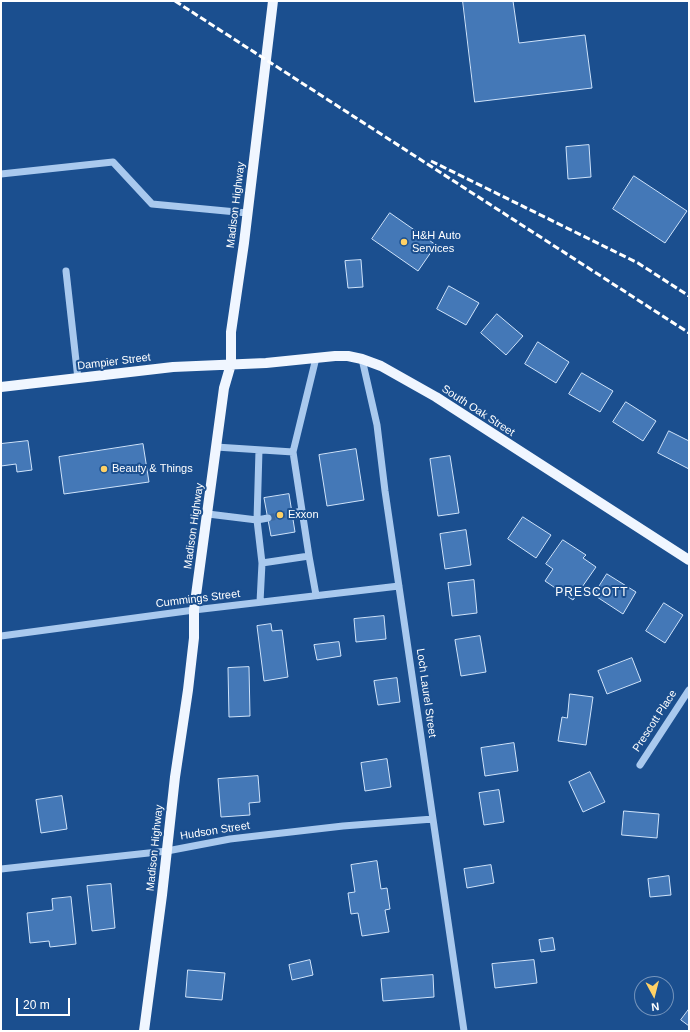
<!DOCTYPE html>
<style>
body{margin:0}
#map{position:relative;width:690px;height:1032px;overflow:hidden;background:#1b4f8f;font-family:Arial,sans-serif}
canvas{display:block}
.frame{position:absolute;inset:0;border:2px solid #fff;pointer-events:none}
.north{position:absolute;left:634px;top:976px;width:40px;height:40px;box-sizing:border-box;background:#1b4f8f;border:1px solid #7695bc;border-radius:50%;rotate:173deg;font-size:11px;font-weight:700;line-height:16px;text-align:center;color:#fff}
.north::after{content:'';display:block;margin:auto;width:14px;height:18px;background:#ffd166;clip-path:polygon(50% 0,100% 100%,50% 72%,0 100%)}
.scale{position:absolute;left:16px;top:998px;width:54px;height:18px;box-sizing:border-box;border:2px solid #fff;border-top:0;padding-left:5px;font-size:12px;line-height:14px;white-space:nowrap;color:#fff;-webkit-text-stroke:3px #1b4f8f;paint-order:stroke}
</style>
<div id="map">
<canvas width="690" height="1032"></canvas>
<div class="frame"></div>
<div class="north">N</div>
<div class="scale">20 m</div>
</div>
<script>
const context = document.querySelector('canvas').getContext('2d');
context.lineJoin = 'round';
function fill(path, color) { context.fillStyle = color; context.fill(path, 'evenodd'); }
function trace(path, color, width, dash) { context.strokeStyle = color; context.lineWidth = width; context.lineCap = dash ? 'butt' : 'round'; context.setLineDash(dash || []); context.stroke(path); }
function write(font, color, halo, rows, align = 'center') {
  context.font = font + ' Arial,sans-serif'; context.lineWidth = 4; context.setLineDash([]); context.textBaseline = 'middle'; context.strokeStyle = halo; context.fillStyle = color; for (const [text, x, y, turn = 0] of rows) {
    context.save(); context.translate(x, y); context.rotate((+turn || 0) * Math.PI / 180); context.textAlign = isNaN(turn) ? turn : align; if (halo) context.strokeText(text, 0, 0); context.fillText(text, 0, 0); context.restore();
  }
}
const building = new Path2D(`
 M463 1H513L519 43 585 35 592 88 475 102Z
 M589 145 591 177 568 179 566 147Z
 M634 176 687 211 665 243 613 209Z
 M390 213 436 245 418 271 372 239Z
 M361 260 363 287 348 288 345 261Z
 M449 286 479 303 466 325 437 309Z
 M497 314 523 336 506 355 481 333Z
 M538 342 569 362 556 383 525 364Z
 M582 373 613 391 600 412 569 394Z
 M626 402 656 421 643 441 613 422Z
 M669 431 689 441V469L658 453Z
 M28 441 32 470 17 472 16 464 1 466V444Z
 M143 444 149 482 64 494 59 457Z
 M356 449 364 500 327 506 319 455Z
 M450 456 459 513 438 516 430 459Z
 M289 494 295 532 271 536 264 498Z
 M523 517 551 535 536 558 508 539Z
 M466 530 471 565 445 569 440 534Z
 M563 540 586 555 583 558 596 567 573 600 545 581 553 569 546 564Z
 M607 574 636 592 623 614 594 595Z
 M474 580 477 613 452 616 448 583Z
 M664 603 683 615 665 643 646 631Z
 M384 616 386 639 356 642 354 619Z
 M271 624 272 631 282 630 288 677 264 681 257 626Z
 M480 636 486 672 461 676 455 640Z
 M339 642 341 656 317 660 314 645Z
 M632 658 641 681 607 694 598 671Z
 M249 667 250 716 229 717 228 668Z
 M397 678 400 702 378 705 374 681Z
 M570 694 593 697 586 745 558 741 562 717 567 718Z
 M514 743 518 771 485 776 481 748Z
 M387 759 391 787 365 791 361 763Z
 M590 772 605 802 583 812 569 782Z
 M258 776 260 802 249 803 250 815 221 817 218 779Z
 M499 790 504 822 484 825 479 793Z
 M62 796 67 829 41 833 36 800Z
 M624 811 659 814 657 838 622 835Z
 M377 861 381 889 387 888 390 909 385 910 389 932 362 936 358 913 351 914 348 893 355 892 351 865Z
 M491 865 494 883 467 888 464 869Z
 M669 876 671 895 650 897 648 879Z
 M111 884 115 928 92 931 87 886Z
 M71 897 76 944 50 947 49 941 30 943 27 913 53 910 52 899Z
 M553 938 555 950 541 952 539 940Z
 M310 960 313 975 292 980 289 965Z
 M534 960 537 983 495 988 492 964Z
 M188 970 225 973 222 1000 186 997Z
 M433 975 434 997 383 1001 381 979Z
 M689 1009V1026L681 1020Z`);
const minorTunnel = new Path2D(`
 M268 518 292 513`);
const minor = new Path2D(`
 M1 174 113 162 152 204 247 213
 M66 271 78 379
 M362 359 377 425 385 491 464 1031
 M216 447 293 452
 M259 450 257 520 268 518
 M292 513 302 511
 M208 514 257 520 262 563
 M309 556 293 452 316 358
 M260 602 262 563 309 556 316 595
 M1 636 194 610 399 586
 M640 765 689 690
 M1 869 167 851 230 839 343 826 433 819`);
const major = new Path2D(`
 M1 387 173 367 266 363 335 356H348L362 359 381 366 436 397 689 560
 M144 1031 162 895 175 777 188 690 194 638V610L224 388 231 364V332L244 243 273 1`);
const rail = new Path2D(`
 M175 1 689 333
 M431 161 638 263 689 296`);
const markers = [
 [404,242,4,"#ffd166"],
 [104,469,4,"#ffd166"],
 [280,515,4,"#ffd166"]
];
const streetNames = [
 ["Madison Highway",236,205,-83],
 ["Dampier Street",114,362,-7],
 ["South Oak Street",478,411,33],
 ["Madison Highway",194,526,-82],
 ["Cummings Street",198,599,-7],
 ["Loch Laurel Street",426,693,82],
 ["Prescott Place",655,721,-57],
 ["Hudson Street",215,831,-9],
 ["Madison Highway",155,848,-84]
];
const poiNames = [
 ["H&H Auto",412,236],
 ["Services",412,249],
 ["Beauty & Things",112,469],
 ["Exxon",288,515]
];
const neighbourhoodNames = [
 ["PRESCOTT",592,593]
];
fill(building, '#4478b7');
trace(building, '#cfe3fa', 1);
trace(minorTunnel, '#3d69a0', 7, [7, 3.5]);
trace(minor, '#a9c9ee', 7);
trace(major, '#f0f6ff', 10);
trace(rail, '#fff', 3, [7, 3]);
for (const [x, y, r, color] of markers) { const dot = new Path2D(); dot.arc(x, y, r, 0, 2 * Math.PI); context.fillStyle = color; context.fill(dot); trace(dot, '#1b4f8f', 1.5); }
write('11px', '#fff', '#1b4f8f', streetNames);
write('11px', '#fff', '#1b4f8f', poiNames, 'left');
context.letterSpacing = '1px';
write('12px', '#fff', '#1b4f8f', neighbourhoodNames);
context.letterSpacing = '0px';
</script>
